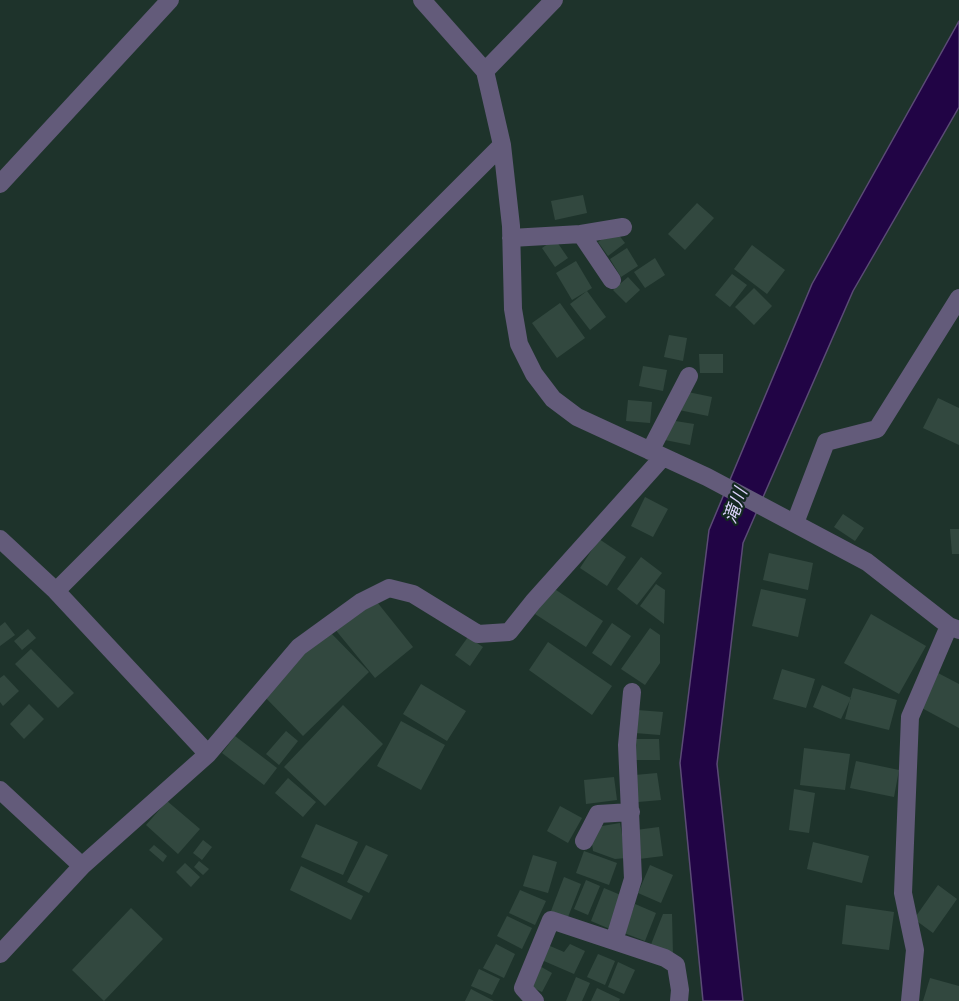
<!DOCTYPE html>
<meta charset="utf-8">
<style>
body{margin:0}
canvas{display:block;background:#1e332b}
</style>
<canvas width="959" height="1001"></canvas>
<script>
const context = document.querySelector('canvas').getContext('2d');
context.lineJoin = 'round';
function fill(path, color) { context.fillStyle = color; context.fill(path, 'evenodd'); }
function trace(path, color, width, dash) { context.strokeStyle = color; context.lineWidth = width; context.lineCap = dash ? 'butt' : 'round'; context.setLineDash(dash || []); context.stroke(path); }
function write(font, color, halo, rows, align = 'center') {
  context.font = font + ' Literata,"Noto Sans JP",serif'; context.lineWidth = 4.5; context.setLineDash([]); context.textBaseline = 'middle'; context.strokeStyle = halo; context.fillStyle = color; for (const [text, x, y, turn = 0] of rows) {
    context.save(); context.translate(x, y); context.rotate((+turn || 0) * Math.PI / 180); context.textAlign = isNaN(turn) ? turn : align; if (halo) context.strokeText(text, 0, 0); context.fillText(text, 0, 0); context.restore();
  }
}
const water = new Path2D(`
 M959 21V107L853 291 743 543 717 764 743 1001H703L680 763 709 530 812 284Z`);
const building = new Path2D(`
 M583 195 587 213 555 220 551 201Z
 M697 203 714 218 685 250 668 234Z
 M615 230 625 243 608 256 598 242Z
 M555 239 568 258 555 267 542 248Z
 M752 245 785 270 767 294 734 269Z
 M627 248 638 266 621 277 610 259Z
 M655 258 665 275 645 288 634 272Z
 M576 261 592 288 572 300 556 273Z
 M732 274 747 285 730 307 715 295Z
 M628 277 640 290 626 303 613 290Z
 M754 288 772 306 754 325 735 307Z
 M587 291 606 317 590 330 570 304Z
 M560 303 585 338 557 358 532 323Z
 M669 335 687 338 683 361 664 357Z
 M699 354H723V373H700Z
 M643 366 667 370 663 391 639 386Z
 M683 391 712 397 708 416 679 410Z
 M938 398 959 408V445L923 428Z
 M628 400 652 402 650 423 626 421Z
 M669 420 694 424 690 445 665 440Z
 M645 497 668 509 653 537 631 526Z
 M843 514 864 528 855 541 834 527Z
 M950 529H959V554H952Z
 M599 539 626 557 607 586 580 568Z
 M769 553 813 563 808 590 763 580Z
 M641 557 662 573 637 605 617 589Z
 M656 584 665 590 664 624 640 606Z
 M553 588 603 621 586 647 535 614Z
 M761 589 806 599 798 637 752 626Z
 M373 597 413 647 375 678 334 628Z
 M871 614 926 646 899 694 844 663Z
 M5 622 15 635 0 646V626Z
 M612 623 631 636 611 666 592 653Z
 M650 628 660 635V663L645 685 621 669Z
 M28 629 36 638 22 650 14 641Z
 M328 630 369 672 303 736 262 694Z
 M468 637 483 647 470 666 455 655Z
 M548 642 612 686 592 715 529 670Z
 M31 649 74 693 58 708 15 664Z
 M782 669 815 679 806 708 773 699Z
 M938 673 959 684V728L920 707Z
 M4 675 19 691 3 706 0 702V678Z
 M421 684 466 711 447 741 403 714Z
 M822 685 851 698 841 719 813 707Z
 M853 688 897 700 889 730 845 719Z
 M29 704 44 719 24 739 10 724Z
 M343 705 383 744 325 806 284 767Z
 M637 710 663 712 660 735 635 733Z
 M401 721 445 745 421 790 377 766Z
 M286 731 298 741 279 765 266 754Z
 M235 736 277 768 264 785 222 753Z
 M630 739H659L660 760H631Z
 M804 748 850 754 845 790 800 785Z
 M856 761 899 770 894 797 850 788Z
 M657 773 661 800 638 802 635 775Z
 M614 777 617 800 586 804 584 780Z
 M288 778 316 802 303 817 275 793Z
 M794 789 815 793 809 833 789 830Z
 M167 801 200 829 178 854 146 825Z
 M560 806 582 818 568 843 547 831Z
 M620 823 626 858 615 859 593 851 590 828Z
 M316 824 358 842 343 875 301 857Z
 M659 827 663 856 639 859 636 830Z
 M203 840 212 847 202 860 193 853Z
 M813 842 869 856 862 883 807 869Z
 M154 845 167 856 163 862 149 850Z
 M366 845 388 855 369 893 347 882Z
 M584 851 617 863 609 885 576 873Z
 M533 855 557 862 548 893 523 886Z
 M199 861 209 869 203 875 194 867Z
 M185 863 200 877 191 887 176 872Z
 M650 865 673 875 661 903 638 893Z
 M301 866 363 896 351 920 290 890Z
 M564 877 581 884 568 917 551 911Z
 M586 880 600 886 588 915 574 909Z
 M938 885 957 899 933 933 914 919Z
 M604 888 623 896 610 929 591 921Z
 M520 890 546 901 535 925 509 913Z
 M635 904 656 913 645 941 624 933Z
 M846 905 894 912 889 950 842 944Z
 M131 908 163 939 104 1001 72 970Z
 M663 914H672L673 956 650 947Z
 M507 916 532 928 522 949 497 936Z
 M543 943 564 952 570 944 585 951 574 974 537 958Z
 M496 944 515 954 504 978 483 968Z
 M598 954 615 961 605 985 587 977Z
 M618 962 635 970 624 994 608 987Z
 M536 964 552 973 542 992 526 984Z
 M479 969 500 979 492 995 471 986Z
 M576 977 590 983 582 1001H566Z
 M930 978 959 986V1001H923Z
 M597 988 620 999 619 1001H591Z
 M471 989 494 1001H465Z`);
const minor = new Path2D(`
 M422 0 485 71 502 145 511 226 513 309 519 344 534 374 553 399 577 417 707 477 867 562 949 626 959 630
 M485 71 554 0
 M0 184 170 0
 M581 234 623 227
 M511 238 581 234 612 280
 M650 451 689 376
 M795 523 826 442 877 429 959 298
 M0 539 56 591 208 754
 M56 591 502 145
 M0 790 82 866
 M584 841 598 814 631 812
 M614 941 633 879 627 745 632 692
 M0 954 82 866 208 754 299 647 361 602 389 588 413 594 478 634 509 632 533 602 663 457
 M535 1001 523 988 551 920 665 958 676 965 680 990 679 1001
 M910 1001 915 950 903 893 910 717 949 626`);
const waterNames = [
 ["滝川",736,506,-70]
];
fill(water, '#210445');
trace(water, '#5b4b76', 1.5);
fill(building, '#32483f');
trace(minor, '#635b7a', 18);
write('italic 18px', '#dad1f9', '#142921', waterNames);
</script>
